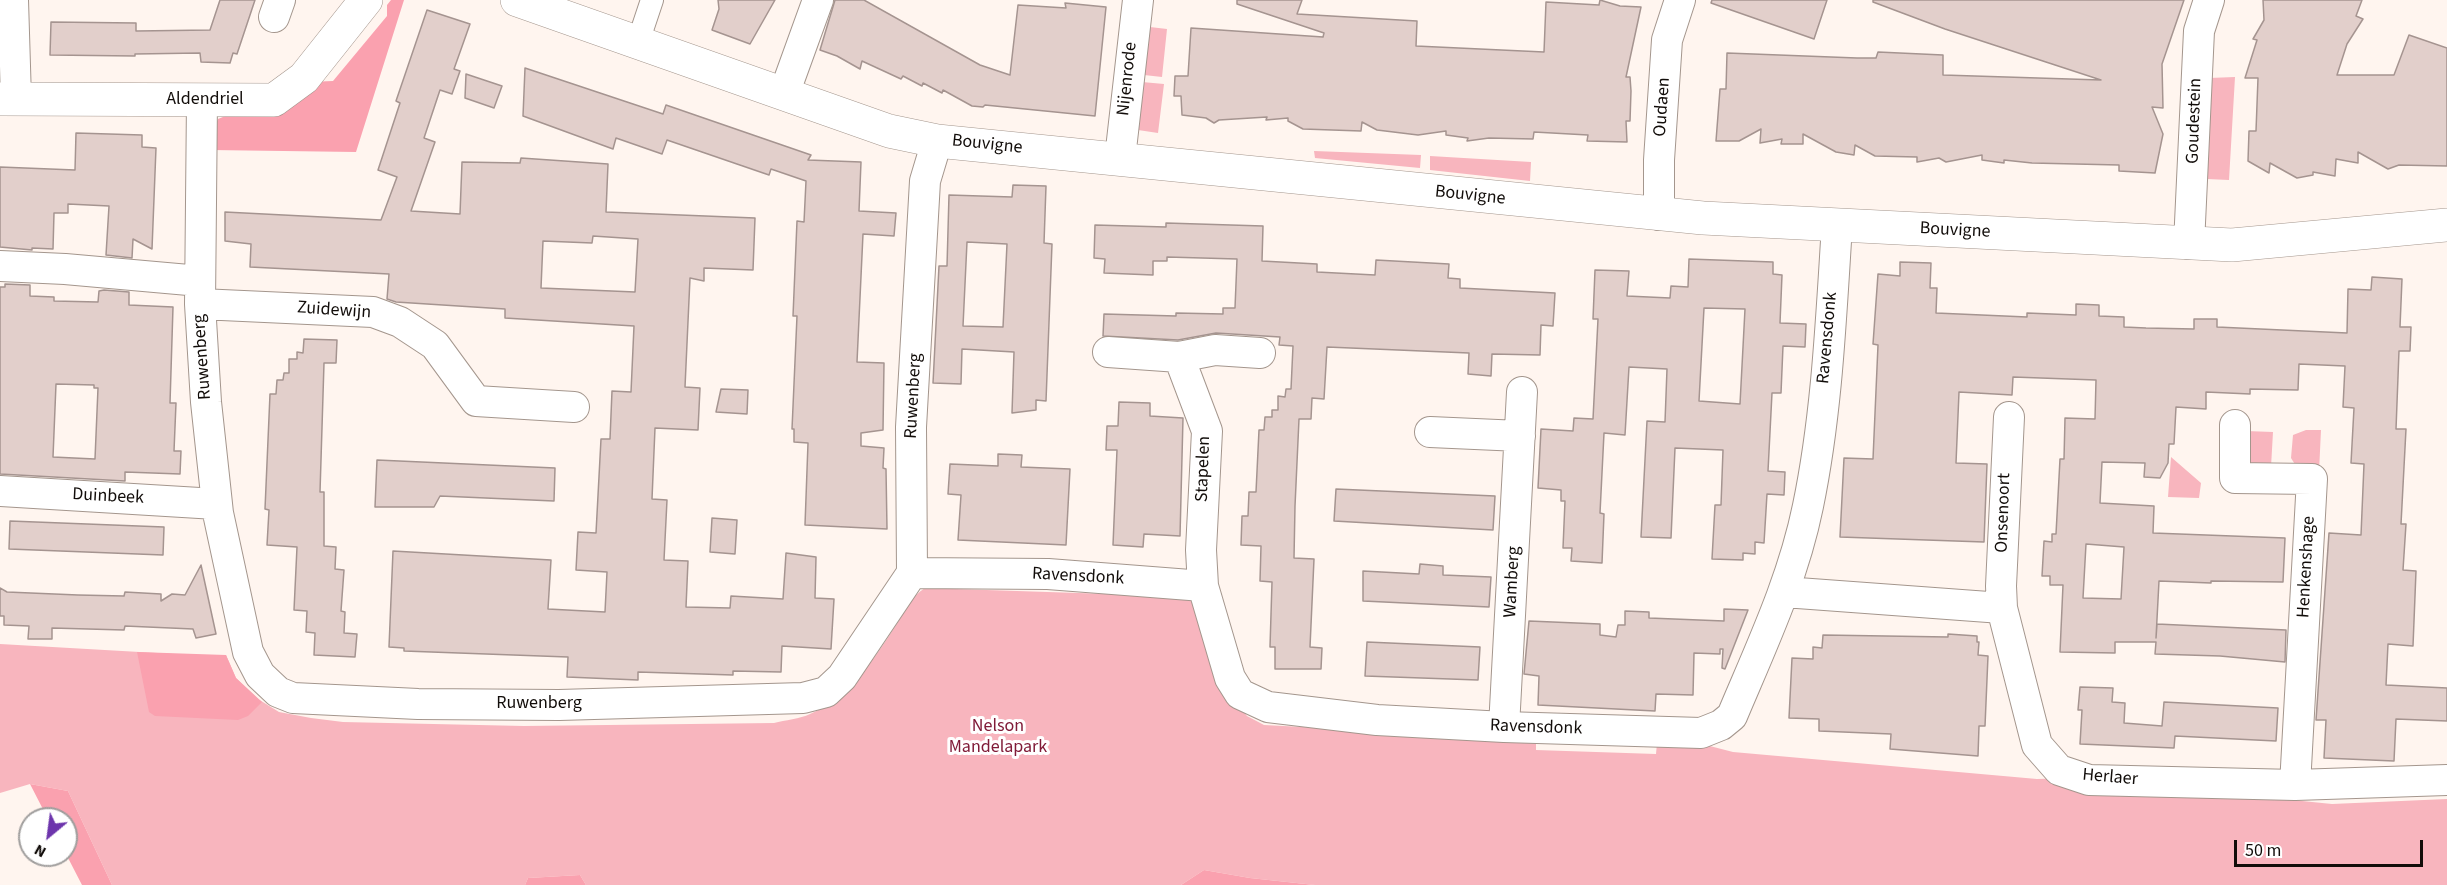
<!DOCTYPE html>
<style>
body{margin:0}
#map{position:relative;width:2447px;height:885px;overflow:hidden;background:#fff5ef;font-family:"Source Sans 3",sans-serif}
canvas{display:block}
.north{position:absolute;left:18px;top:807px;width:60px;height:60px;box-sizing:border-box;background:#fff;border:2px solid #a09e9d;border-radius:50%;rotate:209deg;font-size:16px;font-weight:700;line-height:24px;text-align:center;color:#120d0a}
.north::after{content:'';display:block;margin:auto;width:21px;height:27px;background:#6d35ac;clip-path:polygon(50% 0,100% 100%,50% 72%,0 100%)}
.scale{position:absolute;left:2234px;top:840px;width:189px;height:27px;box-sizing:border-box;border:3px solid #120d0a;border-top:0;padding-left:8px;font-size:18px;line-height:21px;white-space:nowrap;color:#120d0a;-webkit-text-stroke:4px #fff;paint-order:stroke}
</style>
<div id="map">
<canvas width="2447" height="885"></canvas>
<div class="north">N</div>
<div class="scale">50 m</div>
</div>
<script>
const context = document.querySelector('canvas').getContext('2d');
context.lineJoin = 'round';
function fill(path, color) { context.fillStyle = color; context.fill(path, 'evenodd'); }
function trace(path, color, width, dash) { context.strokeStyle = color; context.lineWidth = width; context.lineCap = dash ? 'butt' : 'round'; context.setLineDash(dash || []); context.stroke(path); }
function write(font, color, halo, rows, align = 'center') {
  context.font = font + ' "Source Sans 3",sans-serif'; context.lineWidth = 6; context.setLineDash([]); context.textBaseline = 'middle'; context.strokeStyle = halo; context.fillStyle = color; for (const [text, x, y, turn = 0] of rows) {
    context.save(); context.translate(x, y); context.rotate((+turn || 0) * Math.PI / 180); context.textAlign = isNaN(turn) ? turn : align; if (halo) context.strokeText(text, 0, 0); context.fillText(text, 0, 0); context.restore();
  }
}
const green = new Path2D(`
 M1150 27 1167 29 1162 77 1144 75Z
 M2235 77 2229 180 2207 179 2209 78Z
 M1142 82 1164 84 1158 133 1138 130Z
 M1314 151 1421 155 1420 168 1315 158Z
 M1430 156 1531 162 1530 181 1430 170Z
 M2306 430H2321L2319 472 2296 466 2291 458 2293 435Z
 M2246 431 2273 432 2271 467 2245 466Z
 M2171 457 2201 483 2199 498 2168 497Z
 M925 588 1170 596 1189 599 1203 613 1227 690 1247 716 1264 725 1536 739V750L1656 754 1657 743 1702 744 1733 752 2037 779 2074 778 2332 804 2447 799V885H1315L1250 878 1204 870 1181 885H586L580 875 528 878 525 885H112L68 791 30 784 0 793V644L192 655H226L236 678 258 699 279 712 311 718 343 722 524 726 774 723C785 720 800 719 810 714 848 698 873 661 894 628 904 614 910 597 925 588Z`);
const forest = new Path2D(`
 M391 0H404L356 152 211 150 212 133 218 119 309 82 333 81 387 16V5Z
 M137 652 226 655 236 678 262 702 248 716 238 720 155 716 149 712Z
 M30 784 68 791 112 885H82L66 854V819H48Z
 M1204 870 1250 878 1315 885H1181Z
 M580 875 586 885H525L528 878Z`);
const building = new Path2D(`
 M220 0H255L237 54 233 53 230 63 201 62 200 53 135 54V56L50 55 51 22 136 23V31L210 30Z
 M718 0H775L750 44 712 30 719 9Z
 M835 0H864L980 65 1010 75 1018 5 1066 8 1065 3 1106 7 1095 116 985 105 983 107 972 106 943 90 942 93 923 83 922 86 903 76 901 79 862 61 860 69 837 56 820 50Z
 M1237 0H1302L1297 14 1417 21 1416 46 1544 52 1546 2 1599 5 1600 0 1620 6 1641 7 1626 77H1630L1631 91 1630 121H1626L1627 142 1587 141 1588 135 1534 132 1533 139 1489 138 1467 141 1468 138 1446 135V131L1418 135 1377 130 1362 122 1361 131 1303 129 1288 121V118L1266 120 1267 117 1219 120 1214 123 1206 118 1182 115 1181 96H1174L1175 76H1188L1191 28 1323 37 1324 33 1237 4Z
 M1712 0H1827L1814 39 1711 3Z
 M1873 0H2184L2162 64 2163 108 2152 107 2163 134 2155 173 2119 171V165L2032 163 2004 160V163L1982 160V155L1946 162 1939 158 1917 162V157L1875 156 1855 145 1854 155 1836 152 1803 134V144H1781L1782 139 1760 143 1761 129 1739 141H1716L1720 89H1726L1727 53 1857 58H1876L1878 52 1943 55V75L2101 80 1945 29 1873 2Z
 M2263 0H2362L2356 16 2363 19 2347 44 2337 75H2394L2409 35 2447 48V166L2399 165 2388 169 2358 152V163L2336 159 2335 176 2313 172V175L2297 178 2270 163 2269 173 2248 161 2249 131H2256L2258 78H2245L2257 40 2253 39 2264 20Z
 M427 10 470 24 454 69 460 71 452 94 440 90 424 138 435 142 411 211 460 214 462 162 520 163 521 158 608 164 606 212 755 218 753 270 704 268V281L690 278 685 387 700 388 698 430 655 428 652 499 667 500 664 560 688 561 686 607 730 608 731 596 783 599 786 553 816 557 815 598 834 599 831 649 782 646 781 672 733 671V675L638 672V680L567 677 568 657 404 651V648L389 647 393 551 551 560 548 609 605 612 607 572 576 570 578 532 596 533 601 439H610L612 391 631 392 634 326 505 318V309L396 302 387 299 389 274 250 267 251 244 225 241V212L381 220 397 177 378 170 400 103 396 101ZM593 236 638 239 635 292 541 288 543 241 592 243Z
 M525 68 663 114 666 105 811 155 808 160 861 162 859 211 896 213 894 236 863 234 859 319 857 362 884 363 883 430 861 433V446L884 448 883 468 886 469 887 529 805 525 808 443 794 442V429H792L797 316H793L797 221 804 222 806 181 771 169 769 175 667 140 662 154 616 138 613 149 523 116Z
 M466 74 502 86 494 108 465 98Z
 M76 133 142 135V147L156 148 152 249 133 239 132 258 106 255 109 206 68 204V213H54L53 249 32 248V250L0 247V167L75 170Z
 M1013 185 1046 186 1044 243 1052 244 1046 401 1036 400V410L1012 413 1014 352 962 349 961 384 933 383 939 266H947L949 195 1012 197ZM967 242 1007 244 1003 327 963 326Z
 M1166 223 1263 226 1262 261 1317 264V272L1375 275 1376 260 1449 264 1448 278 1460 279V288L1555 293 1553 326 1541 325 1540 355 1492 354 1491 376 1468 374 1469 353 1327 347 1324 399 1312 398 1311 419H1299L1295 506 1294 558 1314 559 1310 647 1322 648 1321 669H1275V647H1270L1272 582 1260 581 1261 546 1241 545 1242 516H1248L1249 492H1256L1259 430H1264L1265 417H1272V410H1278V396L1285 397 1286 389H1291L1293 346 1279 345 1280 337 1216 333 1178 340 1103 336 1104 314 1176 316V313L1223 314V308H1235L1237 259 1167 257V261H1153V275L1104 273 1105 259 1094 258 1095 225 1166 227Z
 M1689 259 1773 262V274L1782 275 1780 323 1806 324 1805 347 1783 346 1781 393H1772L1768 471 1785 472 1784 495 1767 494 1764 543 1755 542V554L1743 553V560L1712 559 1715 505H1721L1723 450 1675 448 1671 538 1641 537 1647 421 1665 422 1667 369 1629 367 1625 435 1604 433 1600 513 1604 514 1602 563 1571 561 1572 548H1563L1565 501H1561V490L1538 488 1541 429 1573 431 1574 418 1593 419 1598 319H1593L1595 270 1629 271 1627 296 1670 298 1671 286 1688 287ZM1704 308 1745 309 1740 404 1699 401Z
 M1900 262 1931 263 1930 288H1937L1936 313 2027 317V313L2076 315V304L2099 305V316L2124 317V327L2146 328 2194 329V319H2217V327L2347 333 2348 289 2371 290 2372 277 2402 279 2400 327H2411L2410 351H2399L2396 429H2406L2401 524H2406L2403 570 2416 571 2413 646 2388 644 2386 685 2447 688V721L2396 719 2394 761 2324 758 2326 720H2316L2329 533 2361 535 2364 464 2351 463 2354 408 2343 407 2345 366 2299 364 2298 390 2250 389V394L2206 392V409L2176 407 2174 444H2169L2168 463 2160 478 2144 477 2145 463 2102 462 2100 503 2154 506 2153 533 2285 538 2283 582 2211 581V583L2159 581 2156 638 2157 624 2286 630 2285 662 2220 656 2155 654 2156 642H2115V653L2060 652 2063 585H2050V576H2042L2044 541 2052 542V534H2056L2060 459H2064L2065 418 2095 419 2096 380 2013 377 2012 395 1959 392 1956 463 1987 464 1984 542 1840 537 1844 458 1873 459 1878 345 1873 344 1878 274 1900 276ZM2086 544 2124 547 2121 599 2083 598Z
 M5 284 30 285V296L54 297V301L98 302 99 291 104 290 129 292V305L173 307 170 403H176L174 451H181L180 474 125 472V481L0 474V287H5ZM56 384 94 385V388H98L95 459 53 457Z
 M304 339 337 340 336 363H324L320 492H324V546L336 547 335 569 344 570 341 611 345 612 344 633 357 634 355 657 314 655 315 633 306 632 307 611 294 610 297 547 267 545 269 510 265 509 270 394H276L277 380H283L284 373H289V359H297V352L303 353Z
 M721 389 748 390 747 414 716 412Z
 M1119 402 1150 403V416L1183 418 1180 536 1144 534 1143 547 1113 545 1117 450H1106L1107 426H1118Z
 M998 454 1022 455 1021 467 1070 469 1066 545 958 540 961 495 948 494 950 464 998 466Z
 M377 460 555 468 554 501 440 496 434 507H375Z
 M1336 489 1495 496 1493 530 1334 521Z
 M712 518 737 520 735 554 710 552Z
 M10 521 164 527 163 555 9 549Z
 M1420 564 1443 566V575L1491 577 1489 607 1363 601V571L1419 574Z
 M201 565 216 634 196 638 193 629 125 626 124 630 52 628V639H28L29 626 4 625V616H0V588L7 592 78 595 124 596 125 592 161 594V601L172 594 185 595Z
 M1724 609 1748 610 1725 669 1722 668 1723 649H1720V654L1694 653 1693 695 1656 694 1655 711 1538 705 1539 676 1524 674 1529 621 1600 624V635L1616 637 1618 625H1625V611L1649 612V618L1724 621Z
 M1948 634 1977 636V642H1979L1978 655 1988 656 1985 726H1979L1978 756 1890 749 1891 734 1819 731V719L1789 718 1792 658 1813 659V647L1822 648 1823 635 1948 637Z
 M1367 642 1480 647 1478 680 1365 676Z
 M2080 687 2113 688 2112 702 2125 703 2124 723 2162 726 2164 702 2278 708 2276 741 2175 736 2174 748 2080 744 2082 710H2078Z`);
const pedestrian = new Path2D(`
 M638 42 652 0`);
const minor = new Path2D(`
 M13 0 16 99
 M274 17 280 0
 M784 94 818 0
 M202 100 200 304 206 402 218 513 248 652 260 675 278 692 293 698 418 704 559 705 803 698 826 692 842 677 912 573 911 427 925 181 937 141
 M1120 158 1138 0
 M1659 215V160L1667 40 1680 0
 M2189 244 2199 31 2209 0
 M0 266 65 269 200 281
 M200 304 373 312 400 322 435 345 476 401 574 407
 M1108 352 1179 357 1207 431 1201 550 1203 586 1230 678 1240 694 1268 707 1377 720 1504 727 1701 733 1721 725 1732 716C1761 647 1793 580 1808 506 1827 414 1831 319 1837 225
 M1179 357 1215 350 1260 353
 M2235 425V478L2312 479 2295 785
 M1430 432 1520 436
 M0 491 216 504
 M912 573 1048 574 1203 586
 M1784 592 2002 608 2037 745 2059 770 2089 780 2295 785 2447 780
 M2002 608 2001 586 2009 417
 M1504 727 1522 392`);
const tertiary = new Path2D(`
 M517 0 889 131 937 141 1703 218 2232 245 2447 225
 M0 99 274 100 304 78 366 0`);
const streetNames = [
 ["Nijenrode",1128,79,-84],
 ["Aldendriel",205,100],
 ["Oudaen",1663,107,-86],
 ["Goudestein",2195,121,-88],
 ["Bouvigne",987,145,6],
 ["Bouvigne",1470,196,6],
 ["Bouvigne",1955,231,3],
 ["Zuidewijn",334,311,4],
 ["Ravensdonk",1828,338,-85],
 ["Ruwenberg",203,357,-94],
 ["Ruwenberg",914,396,-87],
 ["Stapelen",1204,469,-88],
 ["Duinbeek",108,497,3],
 ["Onsenoort",2004,513,-88],
 ["Henkenshage",2307,567,-87],
 ["Ravensdonk",1078,577,3],
 ["Wamberg",1513,582,-87],
 ["Ruwenberg",539,704],
 ["Ravensdonk",1536,728,2],
 ["Herlaer",2110,778,5]
];
const parkNames = [
 ["Nelson",998,727],
 ["Mandelapark",998,748]
];
fill(green, '#f8b5be');
fill(forest, '#faa1af');
fill(building, '#e2cfcb');
trace(building, '#a59490', 1.5);
trace(pedestrian, '#a4968d', 24);
trace(minor, '#a4968d', 32);
trace(tertiary, '#a4968d', 34);
trace(pedestrian, '#fff', 22);
trace(minor, '#fff', 30);
trace(tertiary, '#fff', 33);
write('18px', '#120d0a', '#fff', streetNames);
write('18px', '#801b38', '#fff', parkNames);
</script>
